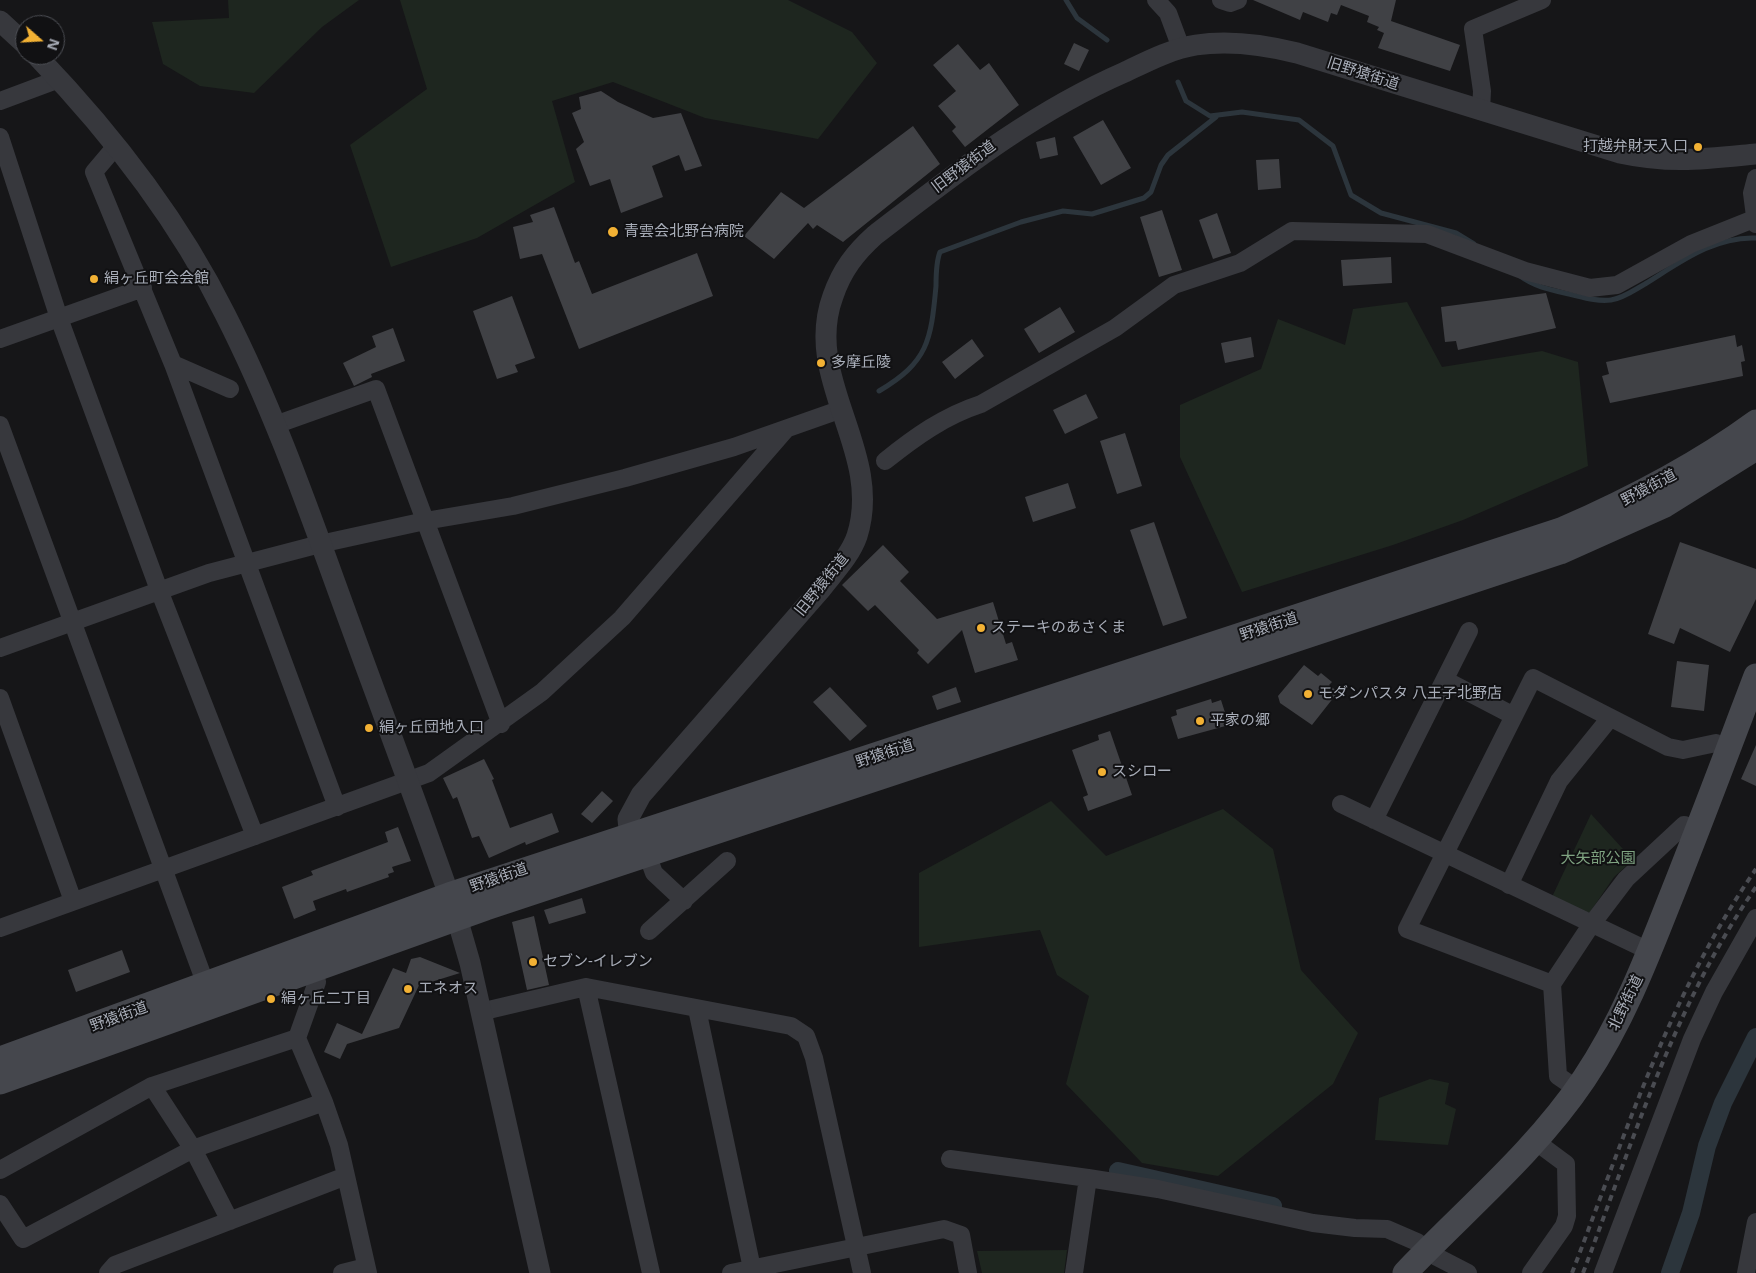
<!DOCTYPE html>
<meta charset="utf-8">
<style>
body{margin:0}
#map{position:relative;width:1756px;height:1273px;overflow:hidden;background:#161618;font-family:"Noto Sans",sans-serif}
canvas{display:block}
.north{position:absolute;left:15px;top:15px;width:50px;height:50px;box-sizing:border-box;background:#111113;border:1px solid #4d4f55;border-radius:50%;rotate:109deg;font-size:14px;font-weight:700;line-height:20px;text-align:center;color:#a8adb8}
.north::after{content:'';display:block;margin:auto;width:18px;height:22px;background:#f2b134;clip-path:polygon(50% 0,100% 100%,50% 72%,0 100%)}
</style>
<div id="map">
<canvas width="1756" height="1273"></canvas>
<div class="north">N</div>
</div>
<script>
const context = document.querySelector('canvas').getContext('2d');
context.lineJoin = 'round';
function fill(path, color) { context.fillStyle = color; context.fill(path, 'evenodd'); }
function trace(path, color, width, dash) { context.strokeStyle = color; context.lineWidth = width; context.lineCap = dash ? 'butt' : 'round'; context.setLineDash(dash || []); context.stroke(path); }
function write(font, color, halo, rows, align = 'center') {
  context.font = font + ' "Noto Sans","Noto Sans JP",sans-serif'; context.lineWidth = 4; context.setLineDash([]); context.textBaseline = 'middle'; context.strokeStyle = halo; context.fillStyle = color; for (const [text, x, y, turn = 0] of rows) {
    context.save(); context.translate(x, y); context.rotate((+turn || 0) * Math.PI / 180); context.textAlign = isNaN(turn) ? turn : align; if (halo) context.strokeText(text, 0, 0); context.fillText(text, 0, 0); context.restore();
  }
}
const green = new Path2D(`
 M228 0H359L322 27 254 93 200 86 163 64 152 22 229 18Z
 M400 0H788L852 32 877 63 818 139 705 118 613 82 552 101 575 182 477 238 391 267 350 145 427 89Z
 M1407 302 1442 367 1542 351 1578 362 1588 466 1463 520 1393 545 1242 592 1180 457V405L1261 369 1278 319 1345 345 1353 309Z
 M1051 801 1106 856 1223 809 1273 849 1301 970 1358 1033 1333 1084 1218 1176 1142 1163 1066 1084 1089 996 1057 975 1040 930 919 947V873Z
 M1591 814 1633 860 1614 877 1590 912 1583 914 1552 897Z
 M1430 1079 1449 1083 1445 1104 1456 1109 1448 1145 1375 1140 1379 1098Z
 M1067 1250 1064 1273H982L977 1251Z`);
const stream = new Path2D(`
 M1066 0 1077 18 1107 40
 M1178 82 1186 101 1210 116 1242 112 1299 120 1333 146 1351 195 1381 213 1456 233 1474 244
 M1520 276C1535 287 1551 290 1569 294 1582 297 1597 302 1611 300 1624 298 1634 290 1645 284 1679 263 1714 236 1756 238
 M879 391C928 362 931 341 936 286 936 275 936 262 940 252L1021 222 1063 211 1092 214 1144 198 1151 192 1161 165 1168 155 1216 117`);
const canal = new Path2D(`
 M1118 1171 1273 1206
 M1670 1273 1691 1213 1707 1146 1723 1103 1756 1037`);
const building = new Path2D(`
 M1253 0H1396L1391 21 1460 45 1450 71 1378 48 1384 33 1377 30 1379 27 1367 22 1369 16 1341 5 1337 15 1331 13 1328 22 1303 12 1300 20Z
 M1074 43 1089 50 1079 71 1064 64Z
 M958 44 980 70 989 63 1019 105 965 147 952 131 956 127 938 106 956 91 933 65Z
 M601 91 618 102 653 118 681 113 702 166 685 171 679 155 652 166 663 197 621 213 610 179 590 186 576 149 584 142 572 113 581 109 579 97Z
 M1103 120 1131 168 1101 185 1073 137Z
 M913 126 940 164 843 242 817 225 813 229 808 223 774 259 744 236 781 192 804 208Z
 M1055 137 1058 155 1040 159 1036 142Z
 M1279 159 1281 188 1258 190 1256 160Z
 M554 207 575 263 579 261 592 294 697 253 713 296 579 349 542 254 520 259 513 227 533 222 530 215Z
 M1162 210 1182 270 1159 277 1140 217Z
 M1217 213 1231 253 1213 259 1199 220Z
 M1391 257 1392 283 1343 286 1341 260Z
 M1546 293 1556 328 1458 350 1456 341 1445 342 1441 307Z
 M512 296 535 358 515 365 518 372 497 379 473 311Z
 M1060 307 1075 332 1039 353 1024 329Z
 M393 328 405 361 371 374 372 377 354 386 343 363 376 347 372 336Z
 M1735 335 1737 347 1742 345 1745 361 1741 362 1743 376 1610 403 1602 376 1609 374 1606 362Z
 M1251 337 1254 357 1225 363 1221 343Z
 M972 339 984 356 955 379 942 362Z
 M1086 394 1098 418 1065 434 1053 410Z
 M1125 433 1142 486 1117 494 1100 441Z
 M1068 483 1076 508 1033 522 1025 497Z
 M1154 522 1187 618 1163 626 1130 530Z
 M1680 542 1756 569V599L1730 652 1680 628 1674 644 1648 634Z
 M883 545 909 572 900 581 937 619 993 602 1006 644 1012 642 1018 660 975 673 962 630 928 664 917 653 919 650 875 605 868 611 842 585Z
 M1677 661 1709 665 1704 711 1671 707Z
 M1304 665 1318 676 1321 673 1332 682 1329 685 1338 692 1312 725 1280 703 1278 696Z
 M830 687 867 726 850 741 813 702Z
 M956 687 961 702 937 710 932 696Z
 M1211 699 1212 703 1221 700 1229 725 1178 739 1171 717 1177 715 1176 710Z
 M1110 731 1132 795 1088 811 1083 797 1088 795 1072 750 1099 740 1098 735Z
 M1756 745V786L1741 779Z
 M484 759 494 779 492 780 510 828 552 813 559 832 526 845 525 842 489 858 479 836 472 838 457 797 453 799 443 778Z
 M602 791 613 801 592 823 581 814Z
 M398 827 411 861 392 867 394 872 388 874 389 877 347 892 346 889 313 901 316 910 294 919 282 887 313 875 311 871 388 842 385 832Z
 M582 898 586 913 549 924 544 910Z
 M534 916 549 985 527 990 512 922Z
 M122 950 130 972 76 992 68 970Z
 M420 957 460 973 428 983 421 981 399 1028 347 1044 340 1059 324 1052 337 1023 362 1034 393 968 406 973 411 959Z`);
const minor = new Path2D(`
 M1156 0 1168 13 1181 48
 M1221 0 1230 3 1238 0
 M0 101 59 79
 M1481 111 1482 91 1473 29 1542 0
 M0 137 59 318 159 590 255 836
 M116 146 94 172 173 364 337 807
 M1756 178 1752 193 1756 224
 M0 339 143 288
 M173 364 230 389
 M0 425 206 985
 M275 425 376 389 501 724
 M885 461C915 437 944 416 981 404L1115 328 1174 285 1240 263 1292 231 1427 234 1525 271 1590 288 1617 285 1691 244 1756 218
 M0 648 209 573 320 544 425 521 513 506 625 478 734 447 842 409
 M1445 680 1514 716
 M0 698 73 901
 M1341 804 1649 951
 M1374 820 1469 631
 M647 854 654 873 684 901
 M1509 885 1559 781 1610 718
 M0 928 429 773 542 692 622 618 786 429
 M649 931 727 861
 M1552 984 1407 929 1533 678 1668 747 1683 750 1716 743 1728 748
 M586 987 651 1273
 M697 1009 753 1273
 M480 1012 586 987 791 1026 806 1036 814 1058 862 1273
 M152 1086 193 1149 230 1221
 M1577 1089 1558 1076 1552 984 1591 925 1626 879 1684 825 1698 829
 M324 1102 339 1145 368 1273
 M950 1159 1088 1178
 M0 1170 152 1086 297 1038 317 982 314 969
 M0 1204 23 1239 193 1149 324 1102 297 1038
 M108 1273 115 1265 346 1176
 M342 1273 366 1267
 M731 1273 944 1229 961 1235 968 1273
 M1074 1273 1088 1178 1158 1189 1313 1223 1355 1228 1387 1229 1417 1242 1437 1257 1468 1273
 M1531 1273 1564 1226 1567 1216 1566 1164 1535 1141
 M1603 1273 1692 1039 1714 992 1756 918
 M1746 1273 1756 1222`);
const tertiary = new Path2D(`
 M0 21 25 44
 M36 55C109 131 178 219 225 314 275 412 311 517 349 621 385 720 423 819 457 918L470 963 540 1273
 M631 850 628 819 641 795 821 589C834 572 850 556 857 536 884 451 802 380 833 296 842 270 855 253 875 235 956 173 1031 113 1125 72 1148 61 1171 49 1196 45 1229 40 1265 45 1297 53L1620 153C1671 164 1705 159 1756 154`);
const secondary = new Path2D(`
 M0 1059 449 895 1561 530C1630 500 1696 466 1756 422
 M0 1082 486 908 1560 552 1665 505 1756 448
 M1405 1273C1466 1209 1535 1152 1584 1079 1621 1024 1645 963 1669 902 1699 827 1727 752 1756 676`);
const rail = new Path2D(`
 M1572 1273C1625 1135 1671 991 1756 869
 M1583 1273C1633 1141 1675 1003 1756 887`);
const markers = [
 [1698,147,5,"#f2b134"],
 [613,232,6,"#f2b134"],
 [94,279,5,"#f2b134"],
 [821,363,5,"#f2b134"],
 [981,628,5,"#f2b134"],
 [1308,694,5,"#f2b134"],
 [1200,721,5,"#f2b134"],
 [369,728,5,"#f2b134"],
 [1102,772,5,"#f2b134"],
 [533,962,5,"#f2b134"],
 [408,989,5,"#f2b134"],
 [271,999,5,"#f2b134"]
];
const streetNames = [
 ["旧野猿街道",1363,74,18],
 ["旧野猿街道",964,167,-37],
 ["野猿街道",1649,488,-28],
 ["旧野猿街道",822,585,-51],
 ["野猿街道",1269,627,-18],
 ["野猿街道",885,754,-18],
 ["野猿街道",499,878,-19],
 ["北野街道",1626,1003,-64],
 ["野猿街道",119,1017,-20]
];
const poiNames = [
 ["打越弁財天入口",1688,147,"right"],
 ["青雲会北野台病院",624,232],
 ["絹ヶ丘町会会館",104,279],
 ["多摩丘陵",831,363],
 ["ステーキのあさくま",991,628],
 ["モダンパスタ 八王子北野店",1318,694],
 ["平家の郷",1210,721],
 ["絹ヶ丘団地入口",379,728],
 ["スシロー",1112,772],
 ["セブン-イレブン",543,962],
 ["エネオス",418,989],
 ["絹ヶ丘二丁目",281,999]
];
const parkNames = [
 ["大矢部公園",1598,859]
];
fill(green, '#1e261f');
trace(stream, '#2c353c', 5);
trace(canal, '#2c353c', 18);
fill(building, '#404145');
trace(minor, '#37383d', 18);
trace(tertiary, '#37383d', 21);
trace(secondary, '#45474d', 25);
trace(rail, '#4a4c52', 4, [6, 5]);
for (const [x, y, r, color] of markers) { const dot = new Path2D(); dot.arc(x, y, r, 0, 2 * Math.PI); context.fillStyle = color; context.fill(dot); trace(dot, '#111113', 2); }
write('15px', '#a8adb8', '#111113', streetNames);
write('15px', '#a8adb8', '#111113', poiNames, 'left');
write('15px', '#7fa381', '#111113', parkNames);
</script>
